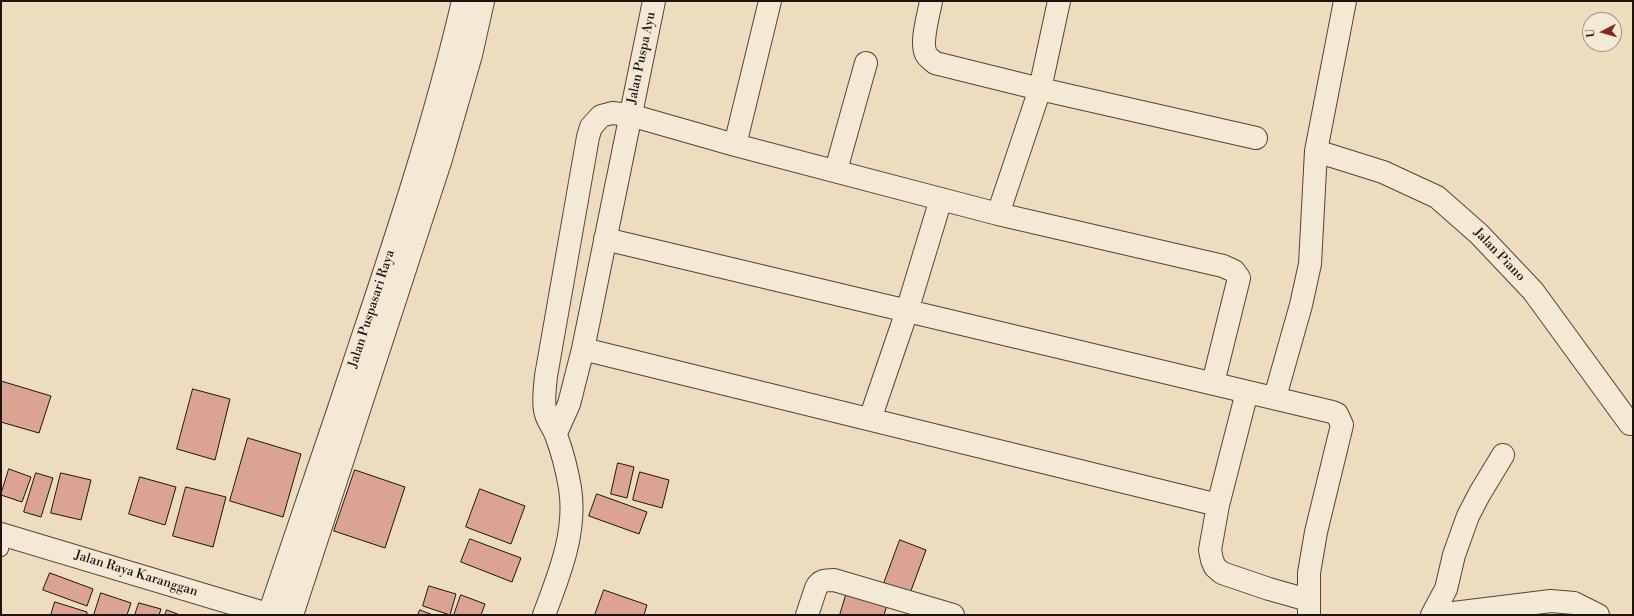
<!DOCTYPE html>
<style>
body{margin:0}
#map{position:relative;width:1634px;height:616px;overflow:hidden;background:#edddbe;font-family:"Libre Bodoni",serif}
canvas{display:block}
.frame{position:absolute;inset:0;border:2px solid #1e140b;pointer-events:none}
.north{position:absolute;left:1582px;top:12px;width:40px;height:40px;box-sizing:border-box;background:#f3e9d5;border:1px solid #9e9484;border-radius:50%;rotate:264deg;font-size:11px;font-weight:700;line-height:16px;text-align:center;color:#1e140b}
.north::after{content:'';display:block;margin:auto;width:14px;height:18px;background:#8f2418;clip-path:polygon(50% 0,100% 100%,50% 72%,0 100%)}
</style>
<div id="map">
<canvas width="1634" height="616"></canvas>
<div class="frame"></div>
<div class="north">U</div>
</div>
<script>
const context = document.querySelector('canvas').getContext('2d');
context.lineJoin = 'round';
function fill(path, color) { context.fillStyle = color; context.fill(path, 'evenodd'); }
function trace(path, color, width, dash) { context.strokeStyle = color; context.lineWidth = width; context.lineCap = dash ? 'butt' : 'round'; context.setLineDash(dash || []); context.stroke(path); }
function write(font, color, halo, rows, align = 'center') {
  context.font = font + ' "Libre Bodoni",serif'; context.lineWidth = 3; context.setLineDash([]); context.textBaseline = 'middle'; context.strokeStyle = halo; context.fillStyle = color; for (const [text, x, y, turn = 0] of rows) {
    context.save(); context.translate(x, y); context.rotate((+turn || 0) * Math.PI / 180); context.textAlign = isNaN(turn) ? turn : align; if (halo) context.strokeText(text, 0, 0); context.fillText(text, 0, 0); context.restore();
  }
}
const building = new Path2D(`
 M1 381 51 396 39 433 1 422Z
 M193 389 230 399 215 460 177 449Z
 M248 438 301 454 283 517 230 501Z
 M618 463 634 467 627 498 611 494Z
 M9 469 31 477 22 502 1 495Z
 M355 470 405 487 385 548 334 531Z
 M640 472 669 480 662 508 633 500Z
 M36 473 53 478 41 517 24 512Z
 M61 473 91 480 81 520 51 513Z
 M140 477 176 487 165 525 129 514Z
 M186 487 226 497 213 547 173 536Z
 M480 489 525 506 511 544 466 527Z
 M597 494 647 512 639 534 589 516Z
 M470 539 521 558 512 582 461 562Z
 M900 540 926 550 909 596 883 586Z
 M50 573 93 589 87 606 43 590Z
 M429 586 456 594 450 615 423 606Z
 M604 590 647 605 644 615H595Z
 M847 592 887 605 884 615H840Z
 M101 593 131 603 127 615H94Z
 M461 595 485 604 481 615H454Z
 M55 602 87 612V615H51Z
 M139 603 161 609 159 615H135Z
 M167 610 180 615H165Z
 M420 610 433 615H418Z`);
const service = new Path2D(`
 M1 549 4 535`);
const minor = new Path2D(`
 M931 1C929 14 920 42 926 54 928 58 932 60 935 63L1040 89 1256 138
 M735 145 770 1
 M1316 151 1383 172 1437 197 1479 234 1533 291 1630 424
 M836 170 866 63
 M998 214 1040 89 1059 1
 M605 239 1332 412 1337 414 1342 425 1316 532 1309 573V615
 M583 349 1218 505
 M1247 392 1218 505 1210 550 1212 560 1215 567 1222 573 1269 589 1308 600
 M1275 397 1301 305 1310 264 1316 151 1345 1
 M870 419 907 311 941 199
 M556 433 569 404 583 349 654 1
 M269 614C300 524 331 433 361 342 399 229 436 117 463 1
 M292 615 441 159 471 55 483 1
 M544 615C559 575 577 532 570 488 567 470 562 451 556 435 553 426 546 420 545 410 543 399 545 387 546 376L588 137 591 127 601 116 612 113 630 115 735 145 998 214 1223 266 1234 271 1239 278 1213 383
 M807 615 816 588C820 580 826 580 834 580L953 615
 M1432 615 1446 589 1454 555 1468 516 1480 493 1503 455
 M1437 615 1551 601 1574 603 1598 615`);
const tertiary = new Path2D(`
 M1 534 271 615`);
const streetNames = [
 ["Jalan Puspa Ayu",642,58,-78],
 ["Jalan Piano",1499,255,46],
 ["Jalan Puspasari Raya",372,309,-72],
 ["Jalan Raya Karanggan",136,574,17]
];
fill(building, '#dba392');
trace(building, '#1e140b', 1);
trace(service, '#524638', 16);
trace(minor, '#524638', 24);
trace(tertiary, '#524638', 24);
trace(service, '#f3e9d5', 14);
trace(minor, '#f3e9d5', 22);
trace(tertiary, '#f3e9d5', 22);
write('13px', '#1e140b', '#f3e9d5', streetNames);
</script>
